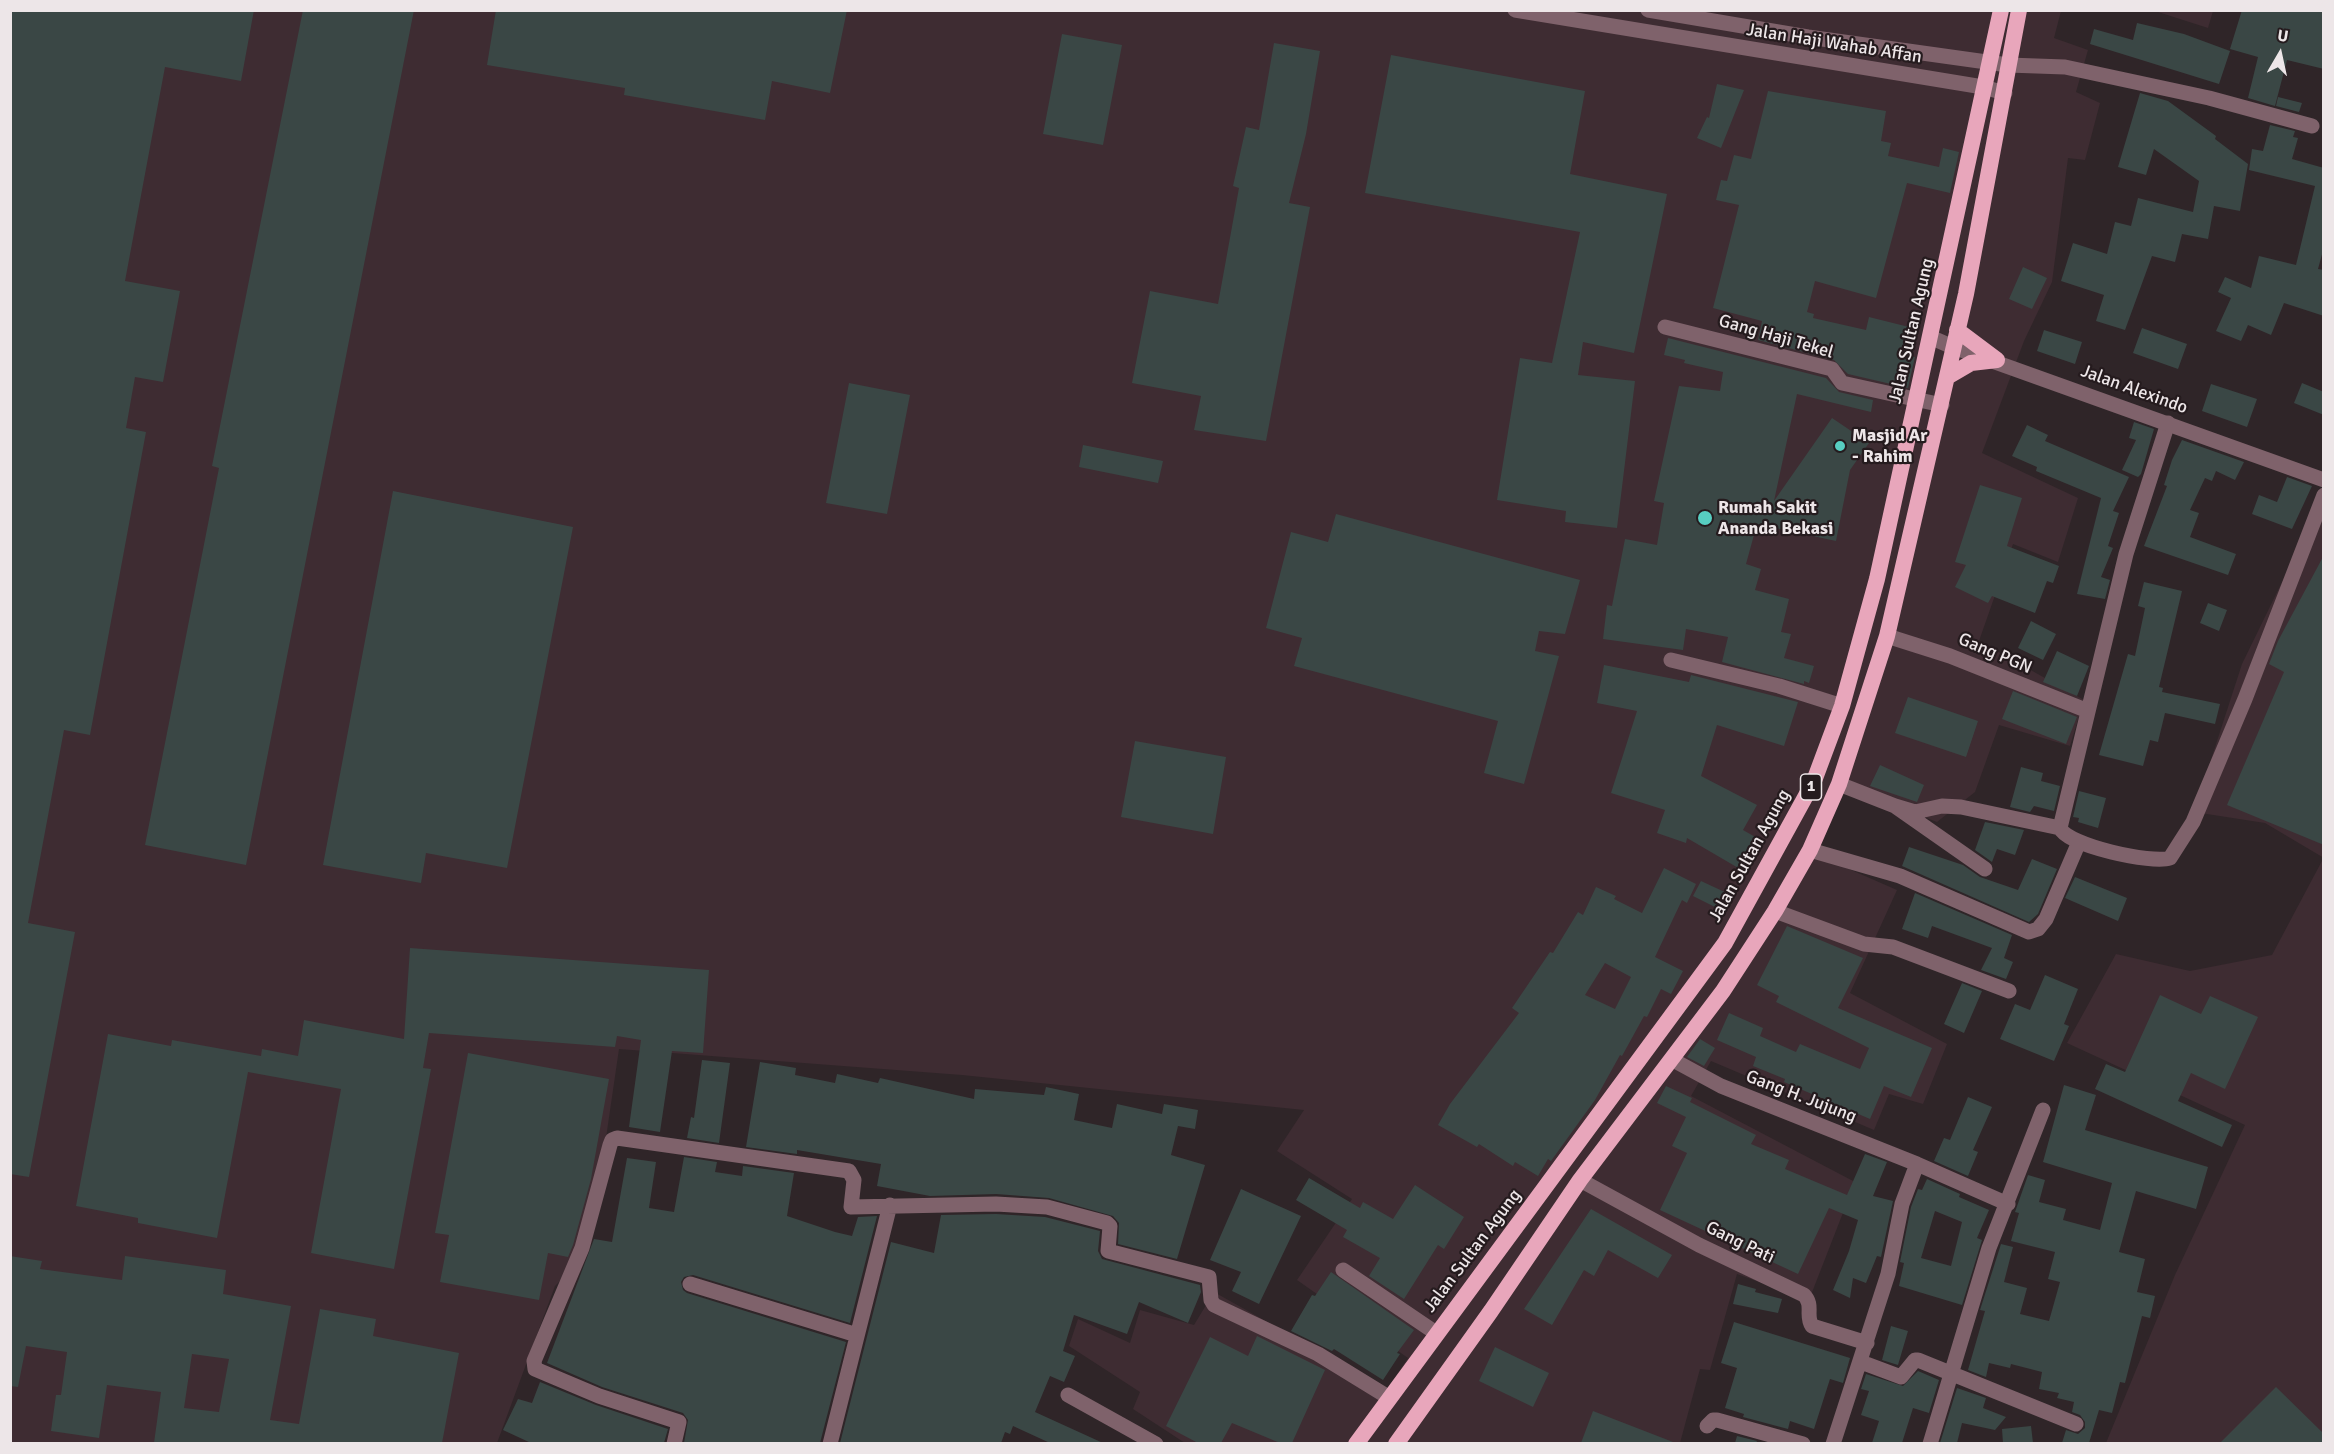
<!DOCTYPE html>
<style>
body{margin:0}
#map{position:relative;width:2334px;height:1454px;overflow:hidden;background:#2f2528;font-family:Signika,sans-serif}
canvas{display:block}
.frame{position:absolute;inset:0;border:12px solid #ede6e8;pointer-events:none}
.north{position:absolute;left:2250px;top:24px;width:60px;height:60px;-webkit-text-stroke:4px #251b1e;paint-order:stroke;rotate:9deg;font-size:16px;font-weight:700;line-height:24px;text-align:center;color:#ede6e8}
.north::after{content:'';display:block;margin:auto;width:21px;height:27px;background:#ede6e8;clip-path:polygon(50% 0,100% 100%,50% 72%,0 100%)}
</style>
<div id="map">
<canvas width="2334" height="1454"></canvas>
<div class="frame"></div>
<div class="north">U</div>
</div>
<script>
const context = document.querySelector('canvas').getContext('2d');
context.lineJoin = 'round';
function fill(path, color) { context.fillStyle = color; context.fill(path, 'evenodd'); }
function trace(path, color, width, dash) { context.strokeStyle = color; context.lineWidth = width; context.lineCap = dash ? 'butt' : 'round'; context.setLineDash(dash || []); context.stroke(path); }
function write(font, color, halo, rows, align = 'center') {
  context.font = font + ' Signika,sans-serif'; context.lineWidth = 4.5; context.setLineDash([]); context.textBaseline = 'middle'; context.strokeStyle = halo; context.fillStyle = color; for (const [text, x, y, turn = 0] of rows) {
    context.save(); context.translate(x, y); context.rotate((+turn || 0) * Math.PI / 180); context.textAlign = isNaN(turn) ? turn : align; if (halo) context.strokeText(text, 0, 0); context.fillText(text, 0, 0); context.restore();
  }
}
const built = new Path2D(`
 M10 11H2061L2054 38 2088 50 2076 92 2100 103 2085 160 2068 158 2052 282 2024 341 1982 453 2078 498 2058 562 2013 544 1979 641 2084 700 2070 746 1999 725 1975 792 1937 822 1839 784 1810 852 1897 890 1850 993 1947 1044 1923 1104 1889 1094 1874 1130 1711 1061 1691 1096 1855 1182 1809 1300 1737 1274 1710 1370 1700 1369 1680 1443H1185L1133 1409 1140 1392 1069 1346 1078 1319 1130 1343 1140 1310 1194 1325 1214 1292 1387 1389 1408 1358 1297 1280 1352 1199 1277 1151 1304 1110 962 1075 619 1049 599 1186 577 1264 555 1286 497 1443H11Z
 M2155 11 2213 10V11L2208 28Z
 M2323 498H2324V858L2265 823 2194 812 2242 664Z
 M2323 859V1443H2106L2175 1275 2245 1125 2067 1043 2116 954 2190 971 2272 955Z`);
const building = new Path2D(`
 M10 10H254L241 81 165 67 125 281 180 291 163 382 135 377 126 428 146 432 90 735 64 730 28 923 75 932 29 1177 10 1174Z
 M303 10H414L246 865 145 845 219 468 212 466Z
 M496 10H847L830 93 772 81 765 120 624 95 625 88 487 65Z
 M2242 10H2324V69L2287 60 2275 106 2248 98 2258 57 2230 49Z
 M2137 23 2184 34 2230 51 2219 84 2090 44 2094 29 2133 40Z
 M1062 34 1122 45 1103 145 1043 134Z
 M1274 43 1320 51 1306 134 1289 203 1310 207 1266 441 1194 430 1201 396 1132 383 1150 291 1218 304 1239 188 1233 186 1246 127 1259 130Z
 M1391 55 1585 91 1570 174 1667 194 1634 353 1583 342 1578 375 1635 381 1617 528 1565 522 1566 511 1497 500 1520 358 1552 363 1580 232 1365 193Z
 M1717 84 1744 90 1721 148 1697 138 1707 117 1709 118Z
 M1768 91 1886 111 1881 141 1891 143 1888 156 1939 167 1943 148 1959 152 1950 193 1907 183 1876 298 1815 281 1807 312 1814 314 1813 318 1866 330 1869 317 1913 328 1906 355 1915 357 1908 388 1848 374 1834 360 1758 340 1762 321 1713 308 1739 205 1716 200 1721 180 1727 181 1734 155 1751 159Z
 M2140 93 2168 101 2216 136 2215 139 2248 164 2240 211 2214 206 2208 239 2182 234 2175 262 2152 256 2125 330 2096 321 2104 295 2061 281 2073 243 2107 254 2115 222 2131 226 2138 198 2193 212 2199 181 2154 149 2146 175 2118 167Z
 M2278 97 2302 103 2299 112 2276 106Z
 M2270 125 2295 131 2293 137 2298 138 2292 159 2324 168V247L2318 269 2324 270V316L2284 303 2271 335 2248 325 2241 341 2216 331 2231 298 2218 292 2225 277 2251 288 2259 256 2296 265 2315 186 2249 170 2252 149 2263 151Z
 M2023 267 2047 278 2032 309 2009 299Z
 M2142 328 2187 344 2178 369 2133 353Z
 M2044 330 2082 342 2075 364 2037 351Z
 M1668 338 1826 378 1839 392 1873 400 1871 412 1797 394 1774 501 1832 418 1869 443 1850 470 1836 541 1757 524 1746 564 1761 569 1755 590 1789 599 1781 632 1791 634 1784 658 1814 666 1809 683 1804 681V684L1722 662 1728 637 1686 629 1683 650 1603 639 1607 605 1612 606 1625 539 1657 545 1664 503 1654 501 1679 386 1720 391 1723 372 1684 363 1685 360 1664 355Z
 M849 383 910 395 887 514 826 503Z
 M2302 383 2324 392V415L2294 403Z
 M2211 384 2257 399 2247 427 2202 411Z
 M2134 422 2154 429 2141 474 2138 477 2122 470 2136 440 2129 438Z
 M2027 425 2048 435 2045 441 2129 477 2113 511 2119 513 2108 546 2113 548 2101 577 2110 580 2105 599 2077 594 2101 498 2036 471 2037 467 2012 456Z
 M2182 440 2244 462 2235 480 2216 471 2212 481 2205 478 2190 510 2199 513 2190 537 2236 554 2228 575 2144 546 2167 486 2164 485 2172 460Z
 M1083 445 1163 461 1158 483 1079 467Z
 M2287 477 2312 486 2292 529 2252 514 2259 495 2277 502Z
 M1980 485 2022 498 2007 546 2059 566 2053 583 2047 581 2035 613 1992 596 1988 603 1955 587 1966 565 1955 562Z
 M393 491 573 527 507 868 426 853 421 883 323 865Z
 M1336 514 1580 580 1565 634 1539 631 1535 651 1559 656 1524 784 1484 773 1498 721 1294 666 1302 638 1266 628 1291 532 1328 542Z
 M2324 555V845L2227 805 2284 672 2269 664 2278 641Z
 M2144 582 2182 591 2159 687 2163 688 2162 692 2220 704 2215 724 2165 713 2158 742 2150 740 2143 766 2099 755 2128 654 2135 656 2145 608 2138 606Z
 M2208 603 2227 610 2219 631 2200 623Z
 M2031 621 2056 634 2043 660 2018 648Z
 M2057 651 2089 666 2077 696 2043 682Z
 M1604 665 1689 682 1691 675 1798 702 1784 746 1717 725 1701 776 1757 805 1743 830 1757 838 1740 869 1687 838 1686 843 1657 833 1665 810 1611 793 1637 711 1597 703Z
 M2013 691 2077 717 2066 744 2002 719Z
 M1908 697 1978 721 1966 757 1895 733Z
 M1135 741 1226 757 1213 834 1121 817Z
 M1880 765 1924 785 1917 802 1870 786Z
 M2021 767 2043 773 2041 781 2060 786 2054 811 2034 806 2030 812 2010 807Z
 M2079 791 2106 798 2098 828 2078 822 2079 818 2073 817Z
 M1985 822 2024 830 2015 855 1997 849 1992 862 1975 850Z
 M1909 847 1963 865 1980 877 2018 890 2032 859 2057 869 2038 914 2029 922 1902 866Z
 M1664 868 1696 884 1687 903 1682 900 1655 957 1683 971 1671 994 1661 989 1647 1017 1644 1016 1622 1056 1620 1055 1595 1100 1551 1161 1548 1159 1538 1176 1515 1162 1513 1166 1479 1144 1477 1147 1438 1125 1450 1104 1519 1013 1512 1008 1550 952 1553 953 1578 912 1583 915 1596 887 1616 896 1614 899 1642 913ZM1605 963 1631 977 1615 1009 1585 995Z
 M2075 877 2127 898 2118 921 2065 898Z
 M1701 881 1729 894 1721 910 1693 896Z
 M1915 893 2012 935 2004 958 2013 962 2006 979 1981 970 1992 948 1932 926 1928 938 1902 929Z
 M1787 926 1863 958 1838 1008 1932 1048 1911 1097 1884 1086 1870 1119 1784 1082 1785 1079 1753 1066 1756 1057 1717 1040 1729 1013 1763 1028 1760 1036 1796 1052 1800 1044 1860 1069 1869 1048 1776 1002 1779 996 1757 985Z
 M410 948 709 970 703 1053 672 1051 660 1132 629 1127 641 1040 617 1036 615 1047 429 1033 423 1068 431 1069 394 1269 311 1253 341 1089 248 1072 217 1238 138 1223V1218L76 1206 108 1034 171 1046 172 1040 261 1056 262 1049 298 1056 304 1020 404 1039Z
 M2045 975 2078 989 2064 1024 2069 1026 2054 1061 2000 1039 2015 1004 2030 1010Z
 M1962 983 1982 991 1964 1033 1944 1024Z
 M2160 995 2201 1014 2210 996 2258 1017 2225 1089 2191 1073 2178 1101 2232 1125 2222 1147 2095 1089 2106 1064 2125 1072Z
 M1700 1039 1715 1048 1704 1066 1687 1057Z
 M468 1053 609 1079 591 1179 573 1245 568 1257 548 1253 539 1300 440 1282 449 1235 435 1233Z
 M702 1060 730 1063 719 1143 687 1138 691 1117 694 1118Z
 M760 1062 796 1068 795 1075 835 1083 837 1074 878 1083 880 1078 974 1099 975 1089 1044 1095 1046 1087 1079 1094 1074 1120 1112 1128 1117 1104 1162 1114 1164 1104 1198 1110 1195 1129 1178 1126 1171 1155 1205 1165 1177 1259 1118 1244 1119 1223 1113 1216 1049 1198 996 1194 930 1196 877 1186 881 1164 797 1150V1154L746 1147Z
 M2064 1085 2096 1095 2085 1130 2208 1167 2196 1209 2136 1191 2119 1252 2145 1259 2137 1292 2155 1296 2150 1318 2142 1316 2125 1383 2120 1382 2112 1413 2099 1410 2089 1443H2062L2066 1430 2078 1434 2085 1428V1422L2080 1415 2072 1412 2074 1402 2057 1398 2059 1393 2039 1389 2042 1372 2011 1364 2010 1368 1989 1363 1986 1377 1968 1370 1985 1311 1980 1310 2001 1244 2013 1247 2004 1282 2027 1288 2020 1314 2049 1321 2060 1282 2048 1279 2055 1252 2011 1241 2019 1213 2015 1212 2028 1175 2045 1180 2039 1202 2066 1209 2063 1220 2100 1230 2112 1183 2043 1162Z
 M1666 1086 1692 1098 1690 1102 1756 1135 1751 1144 1789 1160 1785 1169 1847 1195 1865 1154 1887 1162 1873 1196 1893 1201 1881 1257 1877 1256 1866 1283 1853 1278 1850 1298 1833 1290 1849 1251 1858 1220 1829 1208 1798 1274 1660 1210 1687 1153 1672 1146 1686 1117 1657 1103Z
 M1968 1097 1992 1107 1973 1150 1978 1152 1968 1176 1934 1161 1944 1138 1950 1140Z
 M684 1157 717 1162 715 1172 742 1176 743 1166 794 1173 787 1216 835 1232 852 1236 858 1217 877 1216 850 1323 693 1275 684 1277 681 1282 683 1290 687 1293 846 1342 820 1443H684L688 1420 683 1413 602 1387 547 1363 594 1239 612 1242 627 1158 656 1162 649 1208 674 1212Z
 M1309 1178 1360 1208 1363 1202 1393 1219 1415 1185 1464 1217 1444 1249 1438 1245 1404 1299 1369 1276 1380 1258 1343 1237 1347 1230 1296 1200Z
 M1927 1179 1960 1194 1959 1197 1989 1210 1977 1238 1982 1240 1962 1305 1899 1286 1904 1263 1900 1262 1911 1207 1918 1189 1922 1190ZM1935 1211 1962 1222 1951 1266 1921 1258Z
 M1241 1189 1301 1216 1259 1304 1232 1291 1241 1272 1210 1260Z
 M1591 1209 1672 1255 1658 1278 1608 1250 1594 1276 1584 1270 1552 1325 1524 1309Z
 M996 1214 1045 1217 1100 1231 1098 1251 1102 1259 1200 1285 1201 1292 1188 1323 1139 1302 1127 1334 1074 1315 1063 1351 1075 1356 1064 1382 1050 1376 1035 1412 1103 1443H1050L1013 1426 1010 1434 1005 1432 1001 1443H840L891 1242 934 1253 941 1215Z
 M10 1256 42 1261 40 1269 122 1280 125 1256 226 1270 223 1294 291 1306 270 1420 299 1424 320 1309 376 1319 373 1336 459 1353 442 1443H154L161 1392 107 1385 99 1438 51 1431 56 1395H61L67 1352 26 1346 18 1387 10 1386ZM192 1354 229 1359 219 1412 184 1408Z
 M1331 1272 1414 1330 1397 1353 1400 1354 1383 1380 1334 1349 1332 1351 1291 1331 1312 1295 1315 1296Z
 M1738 1284 1756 1289 1755 1292 1782 1299 1778 1313 1733 1304Z
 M1734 1322 1850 1358 1843 1383 1830 1379 1814 1429 1790 1421 1788 1429 1743 1417 1744 1414 1725 1408 1737 1368 1721 1363Z
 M1891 1326 1908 1331 1898 1365 1882 1360Z
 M1257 1336 1325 1370 1292 1443H1280L1232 1423 1221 1443H1198L1166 1426 1210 1337 1248 1356Z
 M1495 1347 1549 1373 1533 1407 1479 1381Z
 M1918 1371 1939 1380 1929 1413 1913 1408 1902 1443H1872L1879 1421 1861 1415 1869 1391 1861 1389 1866 1374 1903 1386Z
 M540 1382 596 1405 668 1429 664 1443H531L503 1430 518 1399 532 1403Z
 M2276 1387 2324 1434V1443H2220Z
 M1957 1388 1986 1398 1983 1408 2006 1417 1995 1430 1962 1423 1957 1443H1940Z
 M1593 1411 1673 1442V1443H1581Z
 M2031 1426 2033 1443H2003L2002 1429Z
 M1737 1436 1757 1441 1756 1443H1735Z`);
const minor = new Path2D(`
 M2008 65 2065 67 2209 98 2312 126
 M1665 327 1832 369 1842 383 1942 405
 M1930 337 1953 347
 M1887 636 1950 656 2088 711
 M1671 660 1779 686 1842 706
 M1839 784 1895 806 1985 869
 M1895 806 1915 812 1942 806 1961 807 2060 828C2068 846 2152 864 2170 858L2193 822 2245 699 2324 495
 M2060 828 2126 554 2168 423
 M1810 850 1900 876 2029 932 2038 929 2046 919 2079 842
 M1775 911 1864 944 1893 947 2009 991
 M1673 1060 1721 1086 1917 1164 2008 1204
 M1580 1180 1699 1245 1804 1295C1814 1305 1805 1316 1812 1326L1867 1343
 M1343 1270 1436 1333
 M690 1284 857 1335
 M1861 1362 1901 1377 1915 1360H1918L2076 1424
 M1068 1395 1156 1444
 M1707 1426 1713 1420H1717L1803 1444
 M674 1444 679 1422 599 1396 535 1369 534 1361 582 1248 610 1145 612 1140 617 1138 849 1171 854 1180 851 1207 996 1204 1047 1207 1107 1223 1110 1226 1108 1251 1209 1277 1211 1300 1214 1305 1318 1354 1388 1397
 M830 1444 890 1205
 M1833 1444 1888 1274 1902 1204 1917 1164
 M1930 1444 1989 1248 2043 1110`);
const tertiary = new Path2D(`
 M1515 10 1983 87 2005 93
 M1648 10 1808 37 2008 65
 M1953 347 2324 480`);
const trunk = new Path2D(`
 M1957 330 1997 360
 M1947 377 1971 363 1997 360
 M1356 1444 1725 943 1814 781 1842 706 1877 579 2001 10
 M1396 1444 1491 1311 1580 1180 1723 991 1775 911 1810 850 1839 784 1887 636 1966 294 2019 10`);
const markers = [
 [1840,446,6,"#57cec1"],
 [1705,518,8,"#57cec1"]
];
const shields = [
 [1811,787,21]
];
const shieldNames = [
 ["1",1811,787]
];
const streetNames = [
 ["Jalan Haji Wahab Affan",1834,44,9],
 ["Jalan Sultan Agung",1912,331,-77],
 ["Gang Haji Tekel",1776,337,16],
 ["Jalan Alexindo",2134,390,20],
 ["Gang PGN",1995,654,23],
 ["Jalan Sultan Agung",1750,856,-61],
 ["Gang H. Jujung",1801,1097,21],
 ["Gang Pati",1740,1243,26],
 ["Jalan Sultan Agung",1473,1251,-53]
];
const poiNames = [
 ["Masjid Ar",1852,436],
 ["- Rahim",1852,457],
 ["Rumah Sakit",1718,508],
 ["Ananda Bekasi",1718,529]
];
fill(built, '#3e2c32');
fill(building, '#3a4745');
trace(minor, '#7f626b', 15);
trace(tertiary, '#7f626b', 15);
trace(trunk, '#e8a6bb', 16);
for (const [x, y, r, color] of markers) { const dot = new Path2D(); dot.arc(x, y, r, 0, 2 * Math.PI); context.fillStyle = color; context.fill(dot); trace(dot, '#251b1e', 2); }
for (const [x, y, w] of shields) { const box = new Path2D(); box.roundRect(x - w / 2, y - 13, w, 26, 4.5); context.fillStyle = '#251b1e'; context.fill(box); trace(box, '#ede6e8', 1.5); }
write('bold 16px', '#ede6e8', null, shieldNames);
write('18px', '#ede6e8', '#251b1e', streetNames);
write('bold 18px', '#ede6e8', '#251b1e', poiNames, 'left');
</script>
